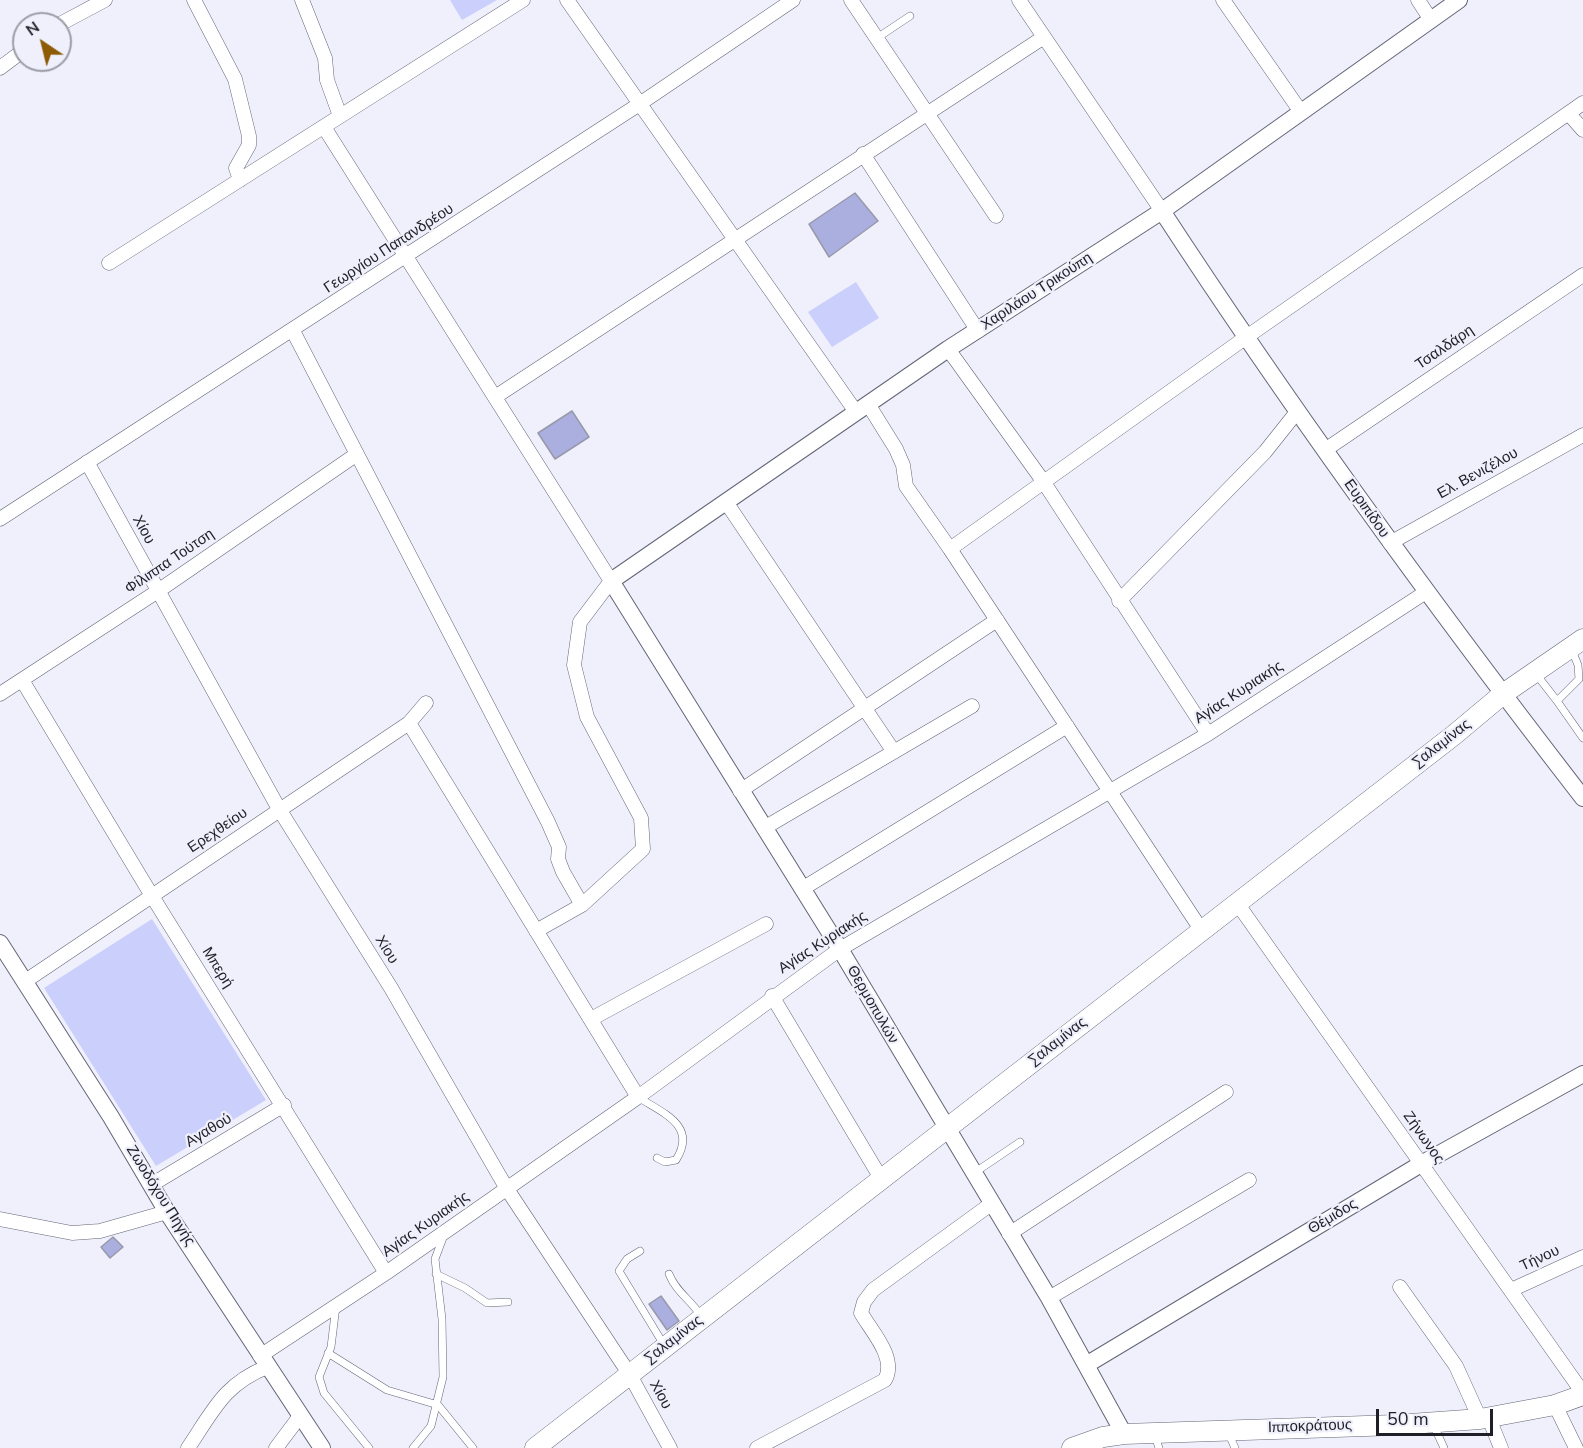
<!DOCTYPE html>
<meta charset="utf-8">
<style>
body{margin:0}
#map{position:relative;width:1583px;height:1448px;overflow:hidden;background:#eff0fc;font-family:"Nunito Sans",sans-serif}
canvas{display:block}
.north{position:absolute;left:12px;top:12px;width:60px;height:60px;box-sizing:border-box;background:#eff0fc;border:2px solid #9c9da7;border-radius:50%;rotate:325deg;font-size:16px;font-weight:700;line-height:24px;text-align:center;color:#1f2027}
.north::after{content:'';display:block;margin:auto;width:21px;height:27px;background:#8d5a07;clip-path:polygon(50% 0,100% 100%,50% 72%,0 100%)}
.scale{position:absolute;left:1376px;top:1409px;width:117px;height:27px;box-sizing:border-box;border:3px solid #1f2027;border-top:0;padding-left:8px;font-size:18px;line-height:21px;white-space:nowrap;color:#1f2027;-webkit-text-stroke:4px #eff0fc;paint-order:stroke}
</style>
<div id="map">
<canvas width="1583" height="1448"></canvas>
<div class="north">N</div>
<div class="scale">50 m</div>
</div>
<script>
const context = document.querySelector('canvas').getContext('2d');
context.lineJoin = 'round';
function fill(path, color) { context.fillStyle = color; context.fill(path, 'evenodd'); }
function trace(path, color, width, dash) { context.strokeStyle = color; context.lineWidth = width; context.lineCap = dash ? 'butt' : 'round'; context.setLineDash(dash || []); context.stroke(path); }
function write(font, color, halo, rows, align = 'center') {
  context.font = font + ' "Nunito Sans",sans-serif'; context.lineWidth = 4.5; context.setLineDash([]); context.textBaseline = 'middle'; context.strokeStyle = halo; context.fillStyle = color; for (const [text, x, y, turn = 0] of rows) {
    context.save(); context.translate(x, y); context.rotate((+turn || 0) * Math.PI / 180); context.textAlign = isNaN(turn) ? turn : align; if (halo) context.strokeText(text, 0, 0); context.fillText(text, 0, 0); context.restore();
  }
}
const green = new Path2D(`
 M450 0H497L462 20Z
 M856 282 879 318 832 347 808 312Z
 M152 919 266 1100 156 1166 44 988Z`);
const building = new Path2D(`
 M855 193 878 221 829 257 809 224Z
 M572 411 589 437 555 459 538 433Z
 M113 1237 123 1247 110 1258 101 1247Z
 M661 1296 679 1321 667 1330 649 1304Z`);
const service = new Path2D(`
 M877 38 910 16
 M1536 674 1557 701 1579 679 1578 665 1571 648
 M1557 701 1583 738
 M638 1097C662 1113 698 1125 676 1160L665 1162 657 1158
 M974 1173 1020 1142
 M640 1251 627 1259 619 1271 664 1345
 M436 1274 465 1288 487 1303 508 1302
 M669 1274C676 1292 691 1300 701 1316
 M336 1306 331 1347 319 1377 324 1393 369 1448
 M328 1353 387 1390 438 1405 473 1448
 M1434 1426 1444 1448
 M1228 1432 1235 1448
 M1155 1436 1159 1448
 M413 1448 431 1426 443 1377 442 1319 435 1259 444 1235`);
const minor = new Path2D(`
 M194 0 235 79 249 136V145L236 168 240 180
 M302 0 325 58 327 80 340 116
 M567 0 856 412
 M851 0 996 216
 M1019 0 1162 211
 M1223 0 1301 112
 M1418 0 1431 20
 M60 24 105 0
 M0 68 24 50
 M1569 114 1583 130
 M324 127 611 581 580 622 574 665 587 717 641 818 643 849 582 905 536 931
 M863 154 978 331
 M109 263 523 0
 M293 331 548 822 559 847 558 859 563 872 582 905
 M948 349 1043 481 1208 734
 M495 397 1044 37
 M868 404 896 449 903 465 906 486 950 549 1202 931
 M1325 450 1583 275
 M87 462 279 809 391 988 507 1189 630 1375 670 1448
 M726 502 894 752
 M0 519 638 105 793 0
 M1390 543 1583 435
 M950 549 1245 338 1583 103
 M1119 601 1265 452 1296 413
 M22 680 152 896 386 1273
 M0 694 158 591 357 454
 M409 723 638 1097
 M740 791 997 620
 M764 828 972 706
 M802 889 1067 726
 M1237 903 1583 1393
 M24 982 409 723 426 703
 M772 996 882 1180
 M591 1019 766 924
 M151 1185 284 1105
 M0 1219 72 1233 100 1231 167 1212
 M1009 1234 1226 1092
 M1400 1287 1456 1366 1480 1419
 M1511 1290 1583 1257
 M1049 1298 1249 1180
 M260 1356 386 1273 638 1097 840 949 1208 734 1426 592
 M1555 1405 1576 1448
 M1488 1416 1501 1448
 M188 1448C213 1411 224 1384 267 1367
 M276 1448 300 1416
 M757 1448 885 1380C897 1358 872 1332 861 1313L864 1302 873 1290 991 1204`);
const tertiary = new Path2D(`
 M1162 211C1294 413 1435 607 1583 798
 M0 943 111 1117 167 1212 322 1448
 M1086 1365 1421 1164 1583 1074
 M1124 1434 1049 1298 840 949 611 581 948 349 1162 211 1459 0`);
const secondary = new Path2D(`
 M535 1448 1454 735 1503 694 1583 639
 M1072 1448 1103 1437 1124 1434 1396 1425 1480 1419 1555 1405 1583 1395`);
const streetNames = [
 ["Γεωργίου Παπανδρέου",389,249,-33],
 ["Χαριλάου Τρικούπη",1037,292,-33],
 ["Τσαλδάρη",1445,348,-34],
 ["Ελ. Βενιζέλου",1478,474,-29],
 ["Ευριπίδου",1366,509,55],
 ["Χίου",143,530,61],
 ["Φίλιππα Τούτση",170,562,-34],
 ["Αγίας Κυριακής",1239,693,-33],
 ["Σαλαμίνας",1442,744,-38],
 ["Ερεχθείου",218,831,-34],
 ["Αγίας Κυριακής",823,943,-33],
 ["Χίου",386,950,58],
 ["Μπερή",217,968,58],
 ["Θερμοπυλών",872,1005,60],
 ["Σαλαμίνας",1058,1042,-38],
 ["Αγαθού",209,1131,-31],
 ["Ζήνωνος",1423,1138,55],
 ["Ζωοδόχου Πηγής",160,1196,58],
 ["Θέμιδος",1333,1217,-31],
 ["Αγίας Κυριακής",426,1225,-35],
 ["Τήνου",1540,1259,-25],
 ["Σαλαμίνας",674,1340,-38],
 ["Χίου",660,1395,61],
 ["Ιπποκράτους",1310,1427,-2]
];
fill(green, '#cbcffc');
fill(building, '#abafe0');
trace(building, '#9799ab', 1.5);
trace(service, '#636576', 8);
trace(minor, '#636576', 15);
trace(tertiary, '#636576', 18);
trace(secondary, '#636576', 21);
trace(service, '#fff', 7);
trace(minor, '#fff', 14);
trace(tertiary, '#fff', 16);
trace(secondary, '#fff', 20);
write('15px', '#1f2027', '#eff0fc', streetNames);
</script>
